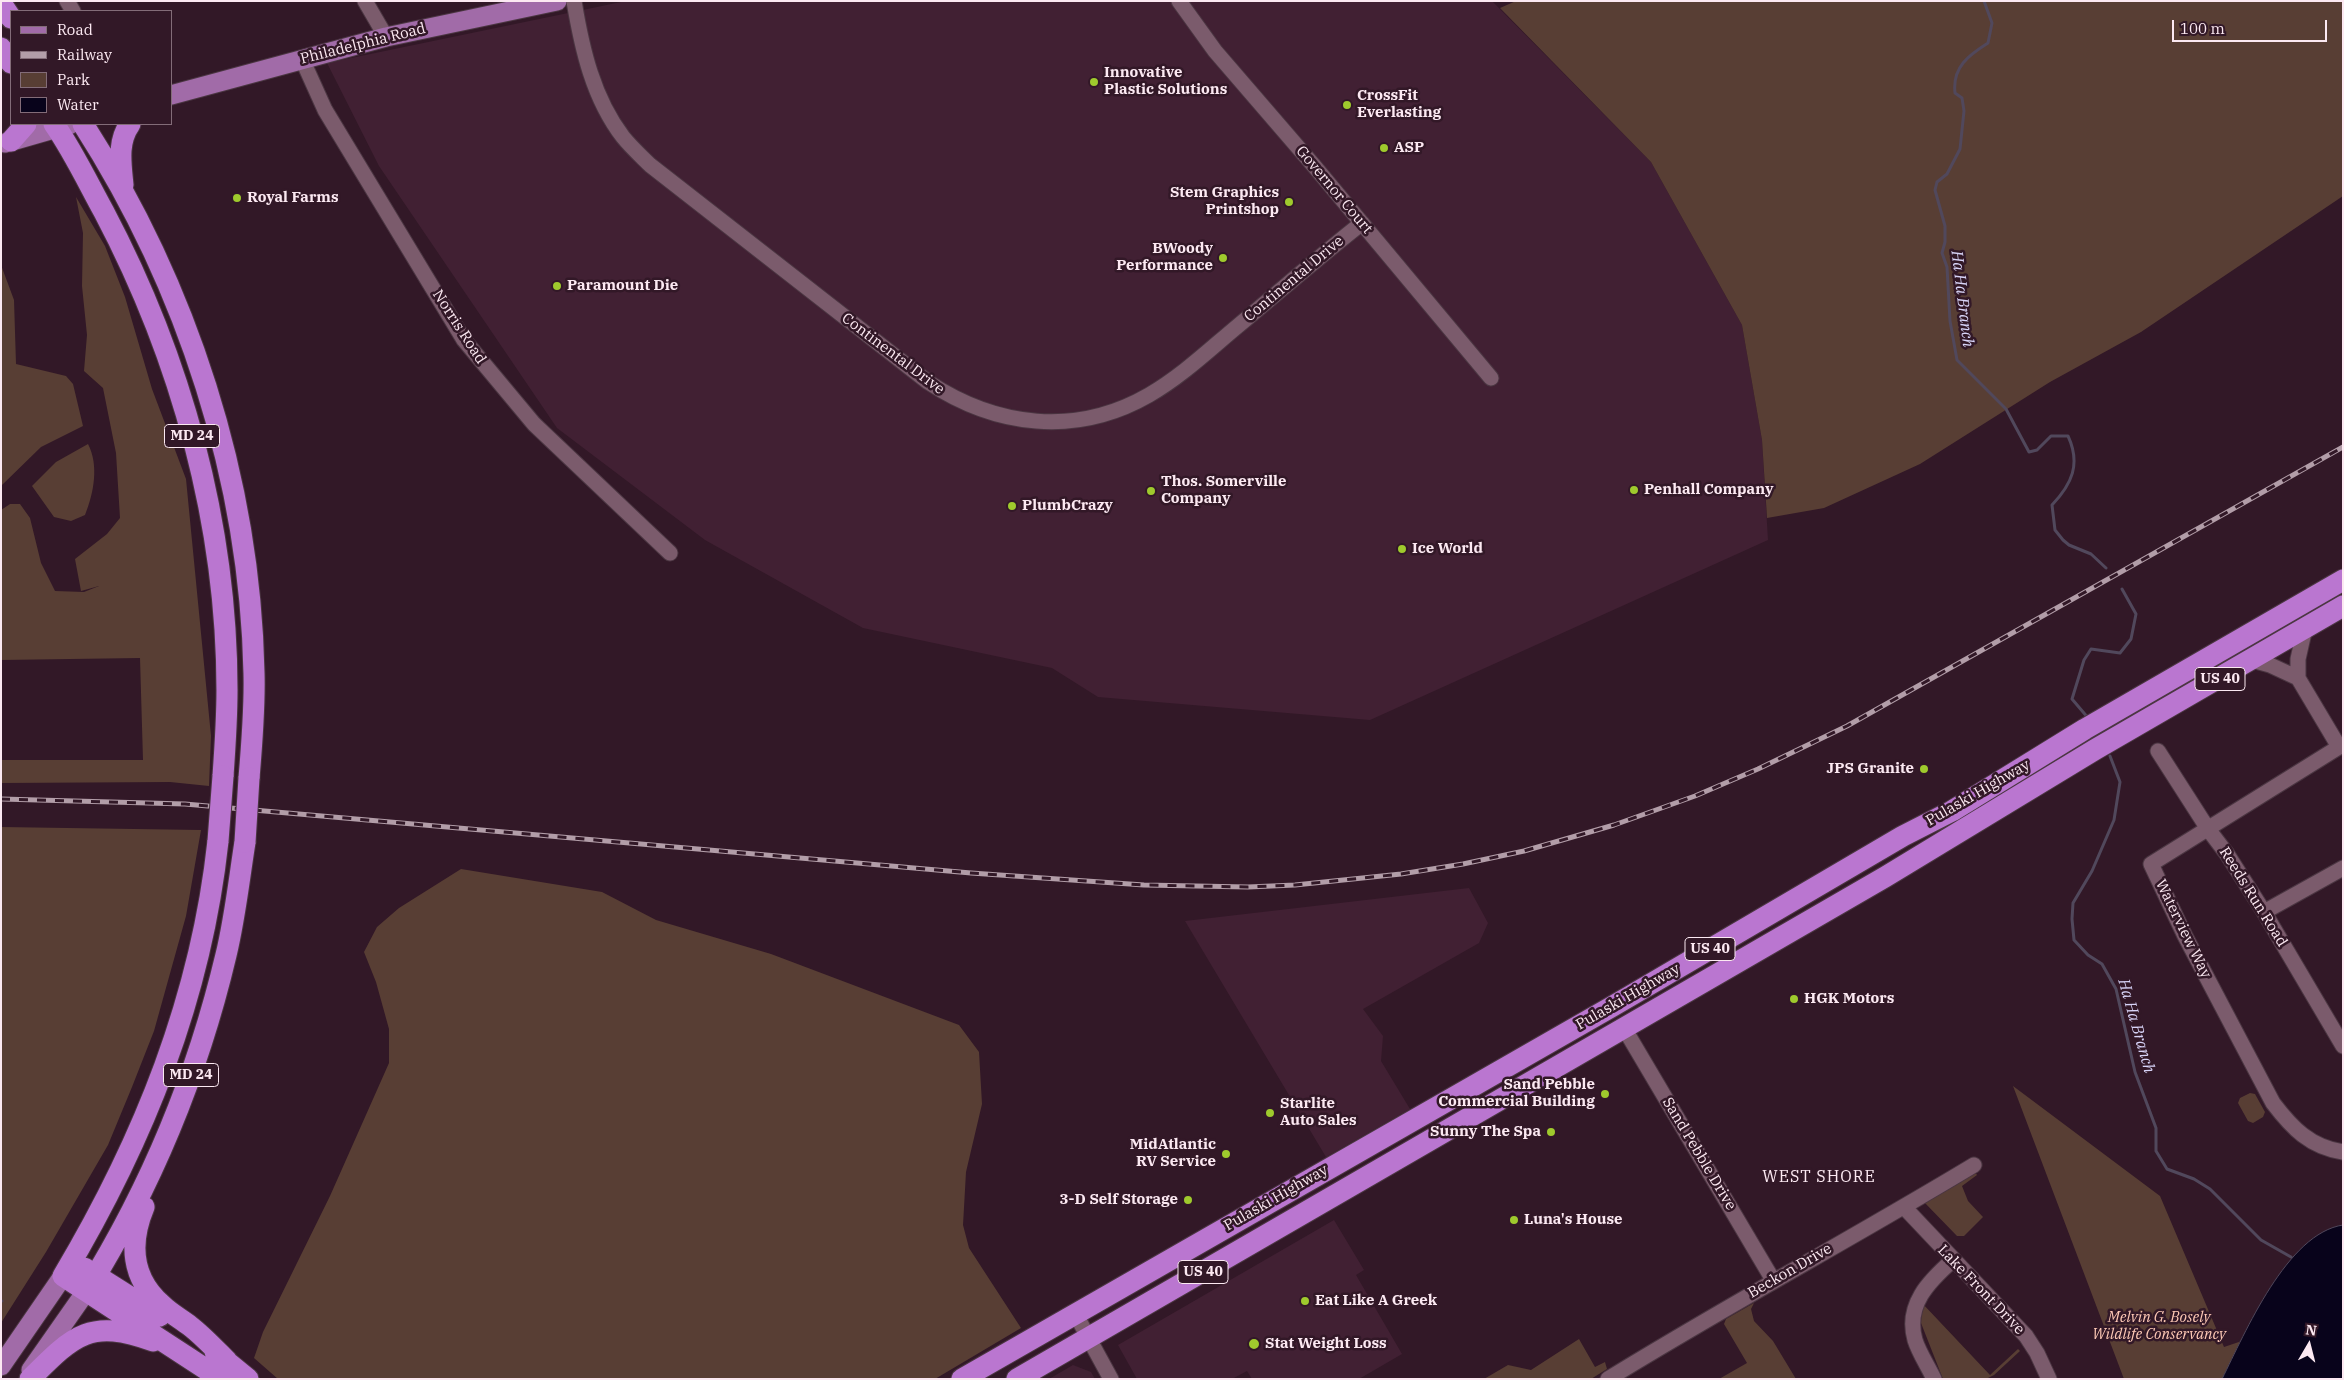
<!DOCTYPE html>
<style>
body{margin:0}
#map{position:relative;width:2344px;height:1380px;overflow:hidden;background:#321827;font-family:"IBM Plex Serif",serif}
canvas{display:block}
.frame{position:absolute;inset:0;border:2px solid #fce9f2;pointer-events:none}
.legend{position:absolute;left:10px;top:10px;width:162px;height:115px;box-sizing:border-box;background:#321827;border:1px solid #836c78;margin:0;padding:6px 9px;list-style:none;font-size:15px;color:#fce9f2}
.legend li{display:flex;align-items:center;gap:10px;height:25px}
.legend b{width:25px;border:1px solid #836c78}
.north{position:absolute;left:2284px;top:1320px;width:50px;height:50px;-webkit-text-stroke:4px #321827;paint-order:stroke;rotate:8deg;font-size:14px;font-weight:700;line-height:20px;text-align:center;color:#fce9f2}
.north::after{content:'';display:block;margin:auto;width:18px;height:22px;background:#fce9f2;clip-path:polygon(50% 0,100% 100%,50% 72%,0 100%)}
.scale{position:absolute;left:2172px;top:20px;width:155px;height:22px;box-sizing:border-box;border:2px solid #fce9f2;border-top:0;padding-left:6px;font-size:15px;line-height:18px;white-space:nowrap;color:#fce9f2;-webkit-text-stroke:4px #321827;paint-order:stroke}
</style>
<div id="map">
<canvas width="2344" height="1380"></canvas>
<div class="frame"></div>
<ul class="legend">
<li><b style="height:6px;background:#a16ba8"></b>Road</li>
<li><b style="height:6px;background:#b29da8"></b>Railway</li>
<li><b style="height:14px;background:#583e34"></b>Park</li>
<li><b style="height:14px;background:#08031b"></b>Water</li>
</ul>
<div class="north">N</div>
<div class="scale">100 m</div>
</div>
<script>
const context = document.querySelector('canvas').getContext('2d');
context.lineJoin = 'round';
function fill(path, color) { context.fillStyle = color; context.fill(path, 'evenodd'); }
function trace(path, color, width, dash) { context.strokeStyle = color; context.lineWidth = width; context.lineCap = dash ? 'butt' : 'round'; context.setLineDash(dash || []); context.stroke(path); }
function write(font, color, halo, rows, align = 'center') {
  context.font = font + ' "IBM Plex Serif",serif'; context.lineWidth = 5; context.setLineDash([]); context.textBaseline = 'middle'; context.strokeStyle = halo; context.fillStyle = color; for (const [text, x, y, turn = 0] of rows) {
    context.save(); context.translate(x, y); context.rotate((+turn || 0) * Math.PI / 180); context.textAlign = isNaN(turn) ? turn : align; if (halo) context.strokeText(text, 0, 0); context.fillText(text, 0, 0); context.restore();
  }
}
const built = new Path2D(`
 M626 1H1492L1651 162 1742 325 1762 440 1768 540 1370 720 1098 697 1052 668 863 628 705 540 557 428 379 166 327 63Z
 M1469 888 1488 923 1479 943 1363 1009 1383 1036 1381 1061 1410 1109 1326 1157 1185 921Z
 M1334 1220 1364 1270 1356 1275 1402 1354 1359 1379H1252L1247 1371 1232 1379H1137L1118 1345Z
 M1073 1365 1091 1372 1095 1379H1049Z`);
const green = new Path2D(`
 M1516 1H2343V196L2141 332 2050 382 1920 464 1824 508 1767 518 1762 440 1742 325 1651 162 1500 8Z
 M76 197 105 246 125 297 152 389 186 479 211 736 209 786 170 782 1 783V760H143L140 658 1 660V510L10 504H20L30 518 41 563 55 591 84 592 99 586 81 591 75 559 107 534 120 518 116 453 103 388 84 371 87 335 82 286 83 233Z
 M1 265 14 300 16 364 66 376 73 384 83 426 41 447 1 486Z
 M88 444C99 465 94 493 85 515L71 521 54 517 32 486 56 462Z
 M1 827 201 830 186 916 154 1031 132 1087 108 1145 46 1252 1 1323Z
 M461 869 602 892 656 920 771 954 959 1025 979 1052 982 1104 966 1172 963 1225 969 1248 1021 1328 935 1379H278L254 1358 263 1332 330 1196 389 1063V1029L376 982 364 952 377 927 399 908Z
 M2013 1086 2160 1196 2224 1347 2343 1307V1379H2124Z
 M2250 1093 2255 1094 2265 1112 2263 1117 2253 1123 2248 1121 2238 1103 2240 1098Z
 M1975 1172 1977 1175 1962 1186 1968 1201 1983 1217 1964 1236H1957L1924 1202Z
 M1754 1303 1751 1309 1754 1321 1773 1341 1796 1379H1719L1747 1363 1724 1324 1726 1319Z
 M1922 1303 1990 1375 2018 1349 2020 1351 1994 1375 1986 1379H1943L1921 1323Z
 M1579 1339 1595 1367 1605 1362 1607 1369 1591 1379H1484L1508 1365 1531 1370Z`);
const water = new Path2D(`
 M2343 1225V1379H2222C2245 1333 2287 1233 2343 1225Z`);
const stream = new Path2D(`
 M1984 1 1992 23 1988 43C1969 55 1952 67 1955 93L1962 98 1964 111 1960 149 1947 174 1937 182 1935 190 1945 226V242L1942 253 1947 267 1950 321 1957 360 2006 409 2029 452 2037 450 2051 436H2068C2081 464 2072 484 2052 505L2055 530 2063 540 2069 545 2091 554 2106 568
 M2089 719 2072 699 2084 660 2091 649 2120 653 2131 639 2136 614 2122 589
 M2110 756 2120 782 2114 820 2092 871 2073 903 2072 919 2074 940 2088 955 2102 964 2116 989 2135 1072 2156 1128V1151L2167 1169 2194 1179 2210 1189 2261 1240 2291 1257
 M1 1301H2`);
const minor = new Path2D(`
 M67 1 73 11
 M365 1 386 37
 M574 1C582 49 593 98 623 137 631 147 641 156 650 165L928 382C996 427 1076 437 1149 395 1182 376 1210 349 1239 325 1280 291 1320 256 1362 223
 M1179 1 1215 51 1315 167 1491 378
 M302 59 325 110 464 340 534 424 670 553
 M2305 628 2298 659V678L2339 747 2151 864 2185 936 2273 1103C2292 1128 2310 1147 2343 1152
 M2252 660 2270 665 2298 678
 M2158 751 2208 829 2227 854 2264 912 2343 1046
 M2264 912 2343 868
 M1624 1028 1773 1280
 M1904 1207 2026 1336 2037 1353 2049 1379
 M1075 1313 1111 1379
 M1608 1379C1728 1305 1853 1238 1974 1165
 M1934 1379C1928 1366 1919 1353 1915 1340 1905 1305 1929 1281 1953 1260`);
const major = new Path2D(`
 M171 95 386 37 557 1
 M5 143 71 124
 M1 1366 63 1276
 M31 1370 87 1290`);
const highway = new Path2D(`
 M1 3 11 18
 M1 48 11 63
 M54 124C73 151 88 183 104 212 181 358 227 524 227 690 227 719 225 748 223 776
 M83 124C187 286 250 479 254 673 255 708 252 743 249 778
 M11 141 26 124
 M123 185C121 164 117 142 130 124
 M218 841C201 998 144 1140 63 1276L221 1379
 M144 1207C129 1243 131 1278 162 1305 170 1313 181 1319 190 1326 203 1336 215 1349 227 1361
 M84 1268 160 1316
 M87 1290C151 1187 198 1073 226 955 235 918 239 880 245 842
 M215 1352 248 1379
 M30 1379C74 1335 90 1318 153 1341
 M962 1379 1613 1006 1903 836 1952 811 2085 729 2343 580
 M1017 1379 1885 877 2096 749 2343 606`);
const rail = new Path2D(`
 M1 799 185 804 971 873 1144 885 1248 887 1295 885 1401 874 1463 864 1524 851 1614 825 1695 796 1758 769 1847 726 2343 447`);
const highwayBridge = new Path2D(`
 M218 841 223 776
 M245 842 249 778`);
const markers = [
 [1094,82,5,"#9fca2d"],
 [1347,105,5,"#9fca2d"],
 [1384,148,5,"#9fca2d"],
 [237,198,5,"#9fca2d"],
 [1289,202,5,"#9fca2d"],
 [1223,258,5,"#9fca2d"],
 [557,286,5,"#9fca2d"],
 [1634,490,5,"#9fca2d"],
 [1151,491,5,"#9fca2d"],
 [1012,506,5,"#9fca2d"],
 [1402,549,5,"#9fca2d"],
 [1924,769,5,"#9fca2d"],
 [1794,999,5,"#9fca2d"],
 [1605,1094,5,"#9fca2d"],
 [1270,1113,5,"#9fca2d"],
 [1551,1132,5,"#9fca2d"],
 [1226,1154,5,"#9fca2d"],
 [1188,1200,5,"#9fca2d"],
 [1514,1220,5,"#9fca2d"],
 [1305,1301,5,"#9fca2d"],
 [1254,1344,6,"#9fca2d"]
];
const shields = [
 [192,436,55],
 [2220,679,50],
 [1710,949,50],
 [191,1075,55],
 [1203,1272,50]
];
const shieldNames = [
 ["MD 24",192,436],
 ["US 40",2220,679],
 ["US 40",1710,949],
 ["MD 24",191,1075],
 ["US 40",1203,1272]
];
const streetNames = [
 ["Philadelphia Road",363,44,-14],
 ["Governor Court",1334,190,50],
 ["Continental Drive",1294,279,-40],
 ["Norris Road",459,327,57],
 ["Continental Drive",893,354,37],
 ["Pulaski Highway",1978,793,-30],
 ["Reeds Run Road",2253,897,58],
 ["Waterview Way",2183,929,64],
 ["Pulaski Highway",1628,997,-30],
 ["Sand Pebble Drive",1699,1154,59],
 ["Pulaski Highway",1276,1198,-30],
 ["Beckon Drive",1790,1271,-30],
 ["Lake Front Drive",1981,1290,46]
];
const poiNames = [
 ["Innovative",1104,73],
 ["Plastic Solutions",1104,90],
 ["CrossFit",1357,96],
 ["Everlasting",1357,113],
 ["ASP",1394,148],
 ["Stem Graphics",1279,193,"right"],
 ["Printshop",1279,210,"right"],
 ["Royal Farms",247,198],
 ["BWoody",1213,249,"right"],
 ["Performance",1213,266,"right"],
 ["Paramount Die",567,286],
 ["Thos. Somerville",1161,482],
 ["Company",1161,499],
 ["Penhall Company",1644,490],
 ["PlumbCrazy",1022,506],
 ["Ice World",1412,549],
 ["JPS Granite",1914,769,"right"],
 ["HGK Motors",1804,999],
 ["Sand Pebble",1595,1085,"right"],
 ["Commercial Building",1595,1102,"right"],
 ["Starlite",1280,1104],
 ["Auto Sales",1280,1121],
 ["Sunny The Spa",1541,1132,"right"],
 ["MidAtlantic",1216,1145,"right"],
 ["RV Service",1216,1162,"right"],
 ["3-D Self Storage",1178,1200,"right"],
 ["Luna's House",1524,1220],
 ["Eat Like A Greek",1315,1301],
 ["Stat Weight Loss",1265,1344]
];
const parkNames = [
 ["Melvin G. Bosely",2159,1318],
 ["Wildlife Conservancy",2159,1335]
];
const waterNames = [
 ["Ha Ha Branch",1962,299,83],
 ["Ha Ha Branch",2136,1026,74]
];
const neighbourhoodNames = [
 ["WEST SHORE",1819,1177]
];
fill(built, '#412033');
fill(green, '#583e34');
fill(water, '#08031b');
trace(water, '#51485c', 1);
trace(stream, '#51485c', 3);
trace(minor, '#4b3642', 17);
trace(major, '#4b3642', 21);
trace(highway, '#4b3642', 23);
trace(minor, '#7b5b6c', 15);
trace(major, '#a16ba8', 19);
trace(highway, '#ba76d0', 21);
trace(rail, '#b29da8', 5);
trace(rail, '#321827', 3, [9]);
trace(highwayBridge, '#4b3642', 23, []);
trace(highwayBridge, '#ba76d0', 21);
for (const [x, y, r, color] of markers) { const dot = new Path2D(); dot.arc(x, y, r, 0, 2 * Math.PI); context.fillStyle = color; context.fill(dot); trace(dot, '#321827', 2); }
for (const [x, y, w] of shields) { const box = new Path2D(); box.roundRect(x - w / 2, y - 11.5, w, 23, 4); context.fillStyle = '#321827'; context.fill(box); trace(box, '#fce9f2', 1); }
write('bold 14px', '#fce9f2', null, shieldNames);
write('15px', '#fce9f2', '#321827', streetNames);
write('bold 15px', '#fce9f2', '#321827', poiNames, 'left');
write('italic 15px', '#fec9b6', '#321827', parkNames);
write('italic 16px', '#d8d4f8', '#321827', waterNames);
context.letterSpacing = '1px';
write('16px', '#fce9f2', '#321827', neighbourhoodNames);
context.letterSpacing = '0px';
</script>
